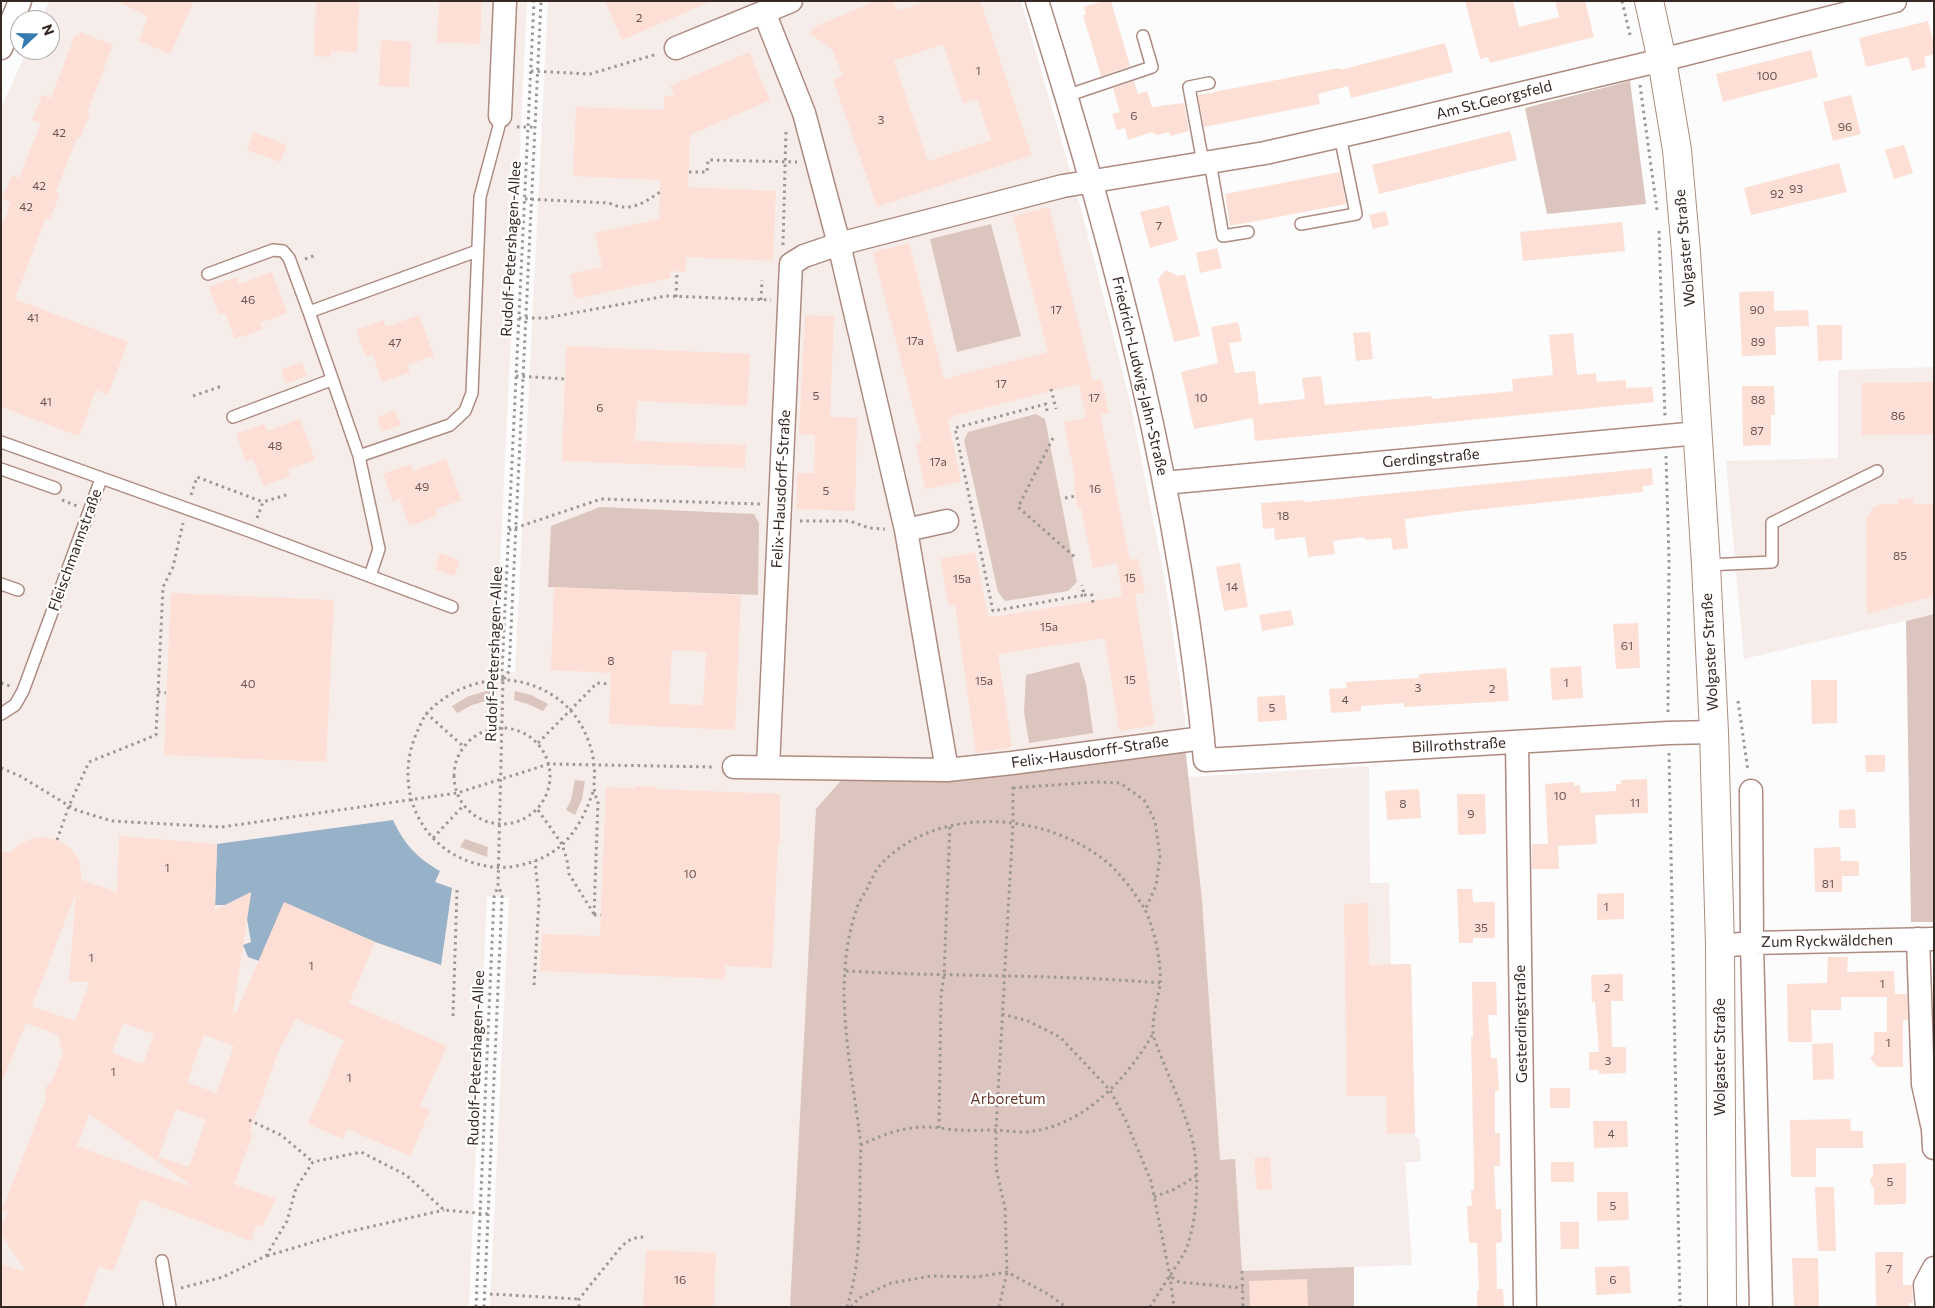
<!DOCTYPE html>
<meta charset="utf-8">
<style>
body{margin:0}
#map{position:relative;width:1935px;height:1308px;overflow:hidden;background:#fbfcfb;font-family:Commissioner,sans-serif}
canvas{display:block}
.frame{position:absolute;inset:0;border:2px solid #362823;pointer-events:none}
.north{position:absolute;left:10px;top:10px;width:50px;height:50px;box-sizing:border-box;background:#fff;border:1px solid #afa9a7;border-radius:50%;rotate:69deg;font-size:14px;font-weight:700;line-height:20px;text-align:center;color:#362823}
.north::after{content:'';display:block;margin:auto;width:18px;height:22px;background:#357bb0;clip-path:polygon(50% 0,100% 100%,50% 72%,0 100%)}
</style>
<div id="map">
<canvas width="1935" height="1308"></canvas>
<div class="frame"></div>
<div class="north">N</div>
</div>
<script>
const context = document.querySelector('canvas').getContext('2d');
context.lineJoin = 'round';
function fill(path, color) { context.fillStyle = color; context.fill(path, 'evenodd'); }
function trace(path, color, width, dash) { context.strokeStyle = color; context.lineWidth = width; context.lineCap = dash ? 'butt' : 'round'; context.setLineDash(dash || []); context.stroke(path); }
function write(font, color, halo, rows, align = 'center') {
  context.font = font + ' Commissioner,sans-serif'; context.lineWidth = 4.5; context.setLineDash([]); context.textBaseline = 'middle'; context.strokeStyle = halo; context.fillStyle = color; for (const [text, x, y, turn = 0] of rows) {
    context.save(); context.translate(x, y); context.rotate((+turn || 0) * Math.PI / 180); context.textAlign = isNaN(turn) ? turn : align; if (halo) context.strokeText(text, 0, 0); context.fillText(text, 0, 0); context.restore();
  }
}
const built = new Path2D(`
 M49 1H527L495 670 515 672 548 1H1021L1080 205 1130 401 1165 581 1185 717V746L1188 777 1369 766 1370 883H1389L1391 965 1411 964 1415 1138H1419L1421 1161 1405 1163 1412 1265 1354 1267V1307H490L509 898 487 896 469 1307H1V108L27 50H50V20H41Z
 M1934 367V614L1744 659 1726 461 1838 458V370Z`);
const green = new Path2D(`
 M1630 81 1646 204 1547 214 1525 108Z
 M991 224 1021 336 957 352 930 239Z
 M1036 414 1045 419 1077 582 1068 591 1005 601 998 592 964 440 968 432Z
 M600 507 754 514 759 523 758 595 548 587 551 526Z
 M1934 614V922H1911L1906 621Z
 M1079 662 1086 684 1093 733 1029 743 1024 712 1026 675Z
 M490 690V700L472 705 457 713 452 706 469 696Z
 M515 691 531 695 548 704 543 711 528 704 514 700Z
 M1185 746 1202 900 1220 1160 1235 1159 1242 1271 1354 1267V1307H790L816 809 845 776Z
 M575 780 585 781 582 799 575 815 566 810 571 800Z
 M465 839 488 847 487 857 460 847Z`);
const water = new Path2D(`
 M393 820C404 844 417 858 440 871L435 882 452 888 441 965 375 942 284 903 259 961 248 957 243 945 251 942 247 919 251 893 226 905H215L217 844Z`);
const building = new Path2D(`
 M116 1H194L170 54 139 41 148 16Z
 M316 1H359L357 52 331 51V57L314 56Z
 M439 1H482L480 44 437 42Z
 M605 1H712L622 40Z
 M876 1H893L898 11 928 1H980L1032 155 877 207 833 79 843 76 832 49 809 33 816 26ZM943 44 963 103 977 99 991 140 928 161 894 61Z
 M1103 1H1111L1130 66 1101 76 1083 15 1086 14 1084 7Z
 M1465 1H1513L1519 27 1559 17 1555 1H1585L1594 37 1490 63 1488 57 1480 59Z
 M1928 21 1934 45V54L1924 57 1926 67 1912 71 1908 57 1866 67 1859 38Z
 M80 32 113 45 87 113 90 114 80 138 77 137 56 192 60 193 50 219 46 217 15 299 128 342 108 395 96 390 79 436 1 407V228L11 203 2 199 12 175 19 178 41 123 32 120 42 95 51 98 75 35 79 36Z
 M381 40 411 42 409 87 379 86Z
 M1445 43 1453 72 1351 98 1348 86 1318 94 1320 104 1204 127 1198 95 1339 68 1340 70Z
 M1811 50 1818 77 1723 102 1716 74Z
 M749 52 770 100 690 135 688 187 776 191 773 261 686 257 685 272 669 271 671 278 575 299 570 274 602 267 595 233 659 219 660 180 573 176 576 107 664 110V96H674L670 86Z
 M1134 81 1138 94 1147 91 1152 107 1184 103 1189 131 1171 136 1169 132 1157 135 1152 132 1128 140 1125 128 1117 130 1112 114 1120 112 1113 88Z
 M1851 95 1861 134 1833 141 1823 102Z
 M1510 131 1517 160 1379 194 1372 165Z
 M254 132 287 145 280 162 247 150Z
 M1904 145 1913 173 1894 179 1885 150Z
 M1839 163 1847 192 1751 215 1744 188Z
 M1340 172 1346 204 1230 226 1225 194Z
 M1169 205 1178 240 1150 248 1140 212Z
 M1049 207 1093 381 1101 379 1109 413 1099 415H1100L1130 560 1093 568 1081 508H1078L1073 483 1076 482 1064 422 1086 418 1079 384 953 416 954 418 948 419 961 482 925 489 916 443 922 442 873 252 909 243 944 379 1048 352 1013 216Z
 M1386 211 1389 225 1373 229 1369 215Z
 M1622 222 1625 251 1523 261 1520 232Z
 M1217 248 1222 268 1200 273 1196 253Z
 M1166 270 1178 276 1185 274 1200 336 1174 342 1158 279Z
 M272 272 287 313 260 323 263 329 235 339 225 313 219 315 209 287 237 277 239 284Z
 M1774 291V311L1808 310 1809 326 1775 327 1776 355 1742 356 1739 292Z
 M419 315 434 356 407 365 410 372 382 382 373 355 366 357 356 330 384 320 386 327Z
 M805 315 834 316 830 417 857 418 855 511 796 509 797 473H814L815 435 799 434Z
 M1238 322 1242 341 1229 343 1235 373 1255 371 1259 404 1305 399 1302 378 1321 376 1325 405 1432 396V399L1513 391 1512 379 1553 375 1549 335 1573 333 1577 375 1596 373 1597 382 1626 380V388L1652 387 1654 402 1255 441 1253 418 1194 429 1181 372 1218 363 1211 327Z
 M1817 325H1842V360L1818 361Z
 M1370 332 1373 359 1356 361 1353 333Z
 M566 346 750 354 747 406 637 401 635 441 746 445 745 468 562 461Z
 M302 362 307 376 286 384 281 370Z
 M1934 382V434L1862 435V383Z
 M1742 386H1774L1775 415H1771V445L1743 446Z
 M395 410 401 425 382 432 377 417Z
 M300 419 315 460 288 469 290 476 263 486 253 459 246 462 236 434 264 424 267 431Z
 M446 459 461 500 435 510 437 516 409 526 400 499 393 502 383 474 411 464 413 471Z
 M1652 468 1653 485 1643 486V492L1465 511 1405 519 1408 548 1393 550 1391 538 1366 540 1363 537 1333 541 1335 554 1308 557 1305 537 1275 540 1274 528 1263 529 1261 503 1303 500 1304 502Z
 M1898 499H1913V504H1934V596L1867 614 1866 519 1874 507 1881 504H1898Z
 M975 552 988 616 993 617 1122 596 1117 563 1138 558 1145 592 1134 595 1135 594 1155 725 1119 731 1105 638 998 654 1012 747 976 753 955 605 949 606 940 559Z
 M440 553 460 561 454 576 435 569Z
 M1240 563 1248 607 1224 611 1216 567Z
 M554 587 741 595 735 730 609 724 611 673 551 670ZM672 650 706 652 703 705 669 704Z
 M171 593 334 600 326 762 164 755Z
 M1291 610 1294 625 1262 631 1259 615Z
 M1638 623 1640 668 1616 669 1613 624Z
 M1581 666 1583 698 1552 700 1550 668Z
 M1506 668 1509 701 1404 707V703L1361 706V711L1331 713 1329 689 1347 688 1346 682 1419 678V674Z
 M1811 680H1837V723L1812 724Z
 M1285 695 1287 720 1258 722 1257 697Z
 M1865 755H1885V772H1866Z
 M1647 779 1648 813 1595 815 1597 844 1558 846 1559 869H1532V844H1548L1545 784 1574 782V786L1580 785 1581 793 1616 791V784H1621V780Z
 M636 786 656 787V789L780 794V844H778L772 968 725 966V979L540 971 542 934 600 936 606 787 636 788Z
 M1419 789 1421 818 1387 820 1385 791Z
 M1457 794H1485L1486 834 1458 835Z
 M1855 809 1856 828H1839V810Z
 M119 836 217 844 215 910 251 892 233 1013H236L284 902 375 942 349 1003 447 1046 420 1106 430 1110 410 1156 347 1129 343 1139 308 1124 344 1040 296 1019 279 1050 249 1133 253 1134 234 1184 276 1199 262 1227 256 1225 251 1241 141 1199 113 1271 99 1266 84 1307H1V1264L26 1272 1 1234V1229L8 1212 2 1210 46 1098 45 1088 52 1081 63 1054 58 1035 26 1023 1 1084V852H11L20 844 31 839 42 837 57 840 69 847 79 859 82 880 117 892ZM76 893 69 982H90L75 1021 32 1006ZM123 1023 154 1034 143 1064 112 1053ZM204 1035 234 1046 216 1093 187 1082ZM176 1109 206 1120 189 1167 160 1157 158 1162 189 1184 188 1186 77 1146 89 1114 157 1161Z
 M1840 847 1841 861H1859V876H1842V892H1815L1814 848Z
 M1457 889H1472L1473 902H1495V938H1473V943H1459Z
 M1624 893V919L1597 920V894Z
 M1368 903 1369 965 1411 964 1415 1133 1387 1134 1386 1096H1347L1344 904Z
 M1828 957H1848L1847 972 1894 971 1895 994H1907L1908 1020H1903V1067H1877L1870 1058 1874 1054V1032H1887V997H1841V1010H1811L1812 1042H1788L1787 984 1827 983Z
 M1623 974V1001H1611L1612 1047H1626V1073L1599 1074V1070H1589V1052H1599L1595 1002H1592L1591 975Z
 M1472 982H1496L1497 1015H1488L1491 1058H1497L1499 1091H1495V1133H1500V1166H1494L1496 1209H1501L1502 1242 1496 1243 1497 1289H1503L1504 1307H1477V1290H1479L1477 1243H1469L1467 1206H1472L1471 1190H1474V1173L1471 1037H1473Z
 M1833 1043 1834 1079 1813 1080 1812 1044Z
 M1550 1088H1570V1108H1550Z
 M1850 1119 1851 1131H1863V1148H1816V1177H1791L1790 1120Z
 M1593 1121H1627L1628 1147 1594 1148Z
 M1270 1157 1272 1189 1257 1190 1254 1158Z
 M1551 1162H1574V1182H1551Z
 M1906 1163V1204L1874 1205V1188L1871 1185 1870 1179 1873 1176V1164Z
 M1815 1187H1834L1836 1251H1818Z
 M1597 1192H1628L1629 1220 1597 1221Z
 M1560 1222H1579V1249H1561Z
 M646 1250 716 1253 714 1307H643Z
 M1875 1252H1903V1285H1912L1913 1303H1909V1307H1876Z
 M1792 1258H1818L1819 1307H1794Z
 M1629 1266 1631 1293 1596 1295 1595 1267Z
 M1307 1279 1308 1307H1250L1249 1281Z`);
const path = new Path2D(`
 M1622 1 1630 35
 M531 71 590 74 657 54
 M1640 85 1657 210
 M517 127H535
 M689 172H707L708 160 797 162
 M525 199 609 203C629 213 644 203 660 192
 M1659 231 1665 417
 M783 245 786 131
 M305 259 316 255
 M676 297 677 271
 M761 300 762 280
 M519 318H546L666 296 771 300
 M516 376 566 379
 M1051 389 1056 409
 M193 396 222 386
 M1047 411 1046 404 955 428 993 611 1084 595 1082 585
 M1053 438 1018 507 1077 559
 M1666 456 1669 559 1668 712
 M191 495 197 477 263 502
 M1065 498 1076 496
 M62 500 77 506
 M257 518 263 502 289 494
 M800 521H850L869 528 885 529
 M509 530 601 499 760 504
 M1084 595H1092L1093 603
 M504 679 509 671 541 1
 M1 683 10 686
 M158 692 166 693
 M1738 701 1748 771
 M426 713 463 746
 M454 776a48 48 0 1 1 96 0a48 48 0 1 1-96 0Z
 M538 743 597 683 610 684
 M1669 753 1680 1307
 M1 768 20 776 76 810 112 821 222 827 457 793 549 764 714 767
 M1013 788 1095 782 1120 783 1144 800 1155 821 1160 856 1156 886 1145 910
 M593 792C579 832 560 858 516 866 501 869 485 867 471 862 416 844 394 783 417 732 420 726 423 717 428 712 445 694 469 683 495 680 523 678 553 690 572 712 584 727 592 745 594 764 596 777 591 789 598 801L594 915
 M538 810 562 844 567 860 569 874 594 914
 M433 838 464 805
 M57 840 69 806 89 762 156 735 163 587 173 567 183 523
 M594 915H601
 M846 971C950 977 1056 974 1160 983
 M534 985 539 899 535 861
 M1002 1014 1028 1021 1060 1037 1110 1090 1126 1121 1151 1181 1170 1276 1174 1307
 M453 1016 457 890
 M249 1120 281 1135 313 1162
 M939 1128 941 995 944 975 950 825
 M861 1145C852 1069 831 985 856 911 858 903 863 896 867 889 871 881 875 870 882 863 938 805 1042 812 1103 859 1118 870 1135 893 1144 908 1154 926 1162 964 1160 985 1158 999 1150 1025 1154 1038 1166 1071 1181 1102 1191 1135 1200 1165 1198 1217 1187 1247 1183 1257 1175 1267 1170 1276L1179 1282 1243 1288
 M1154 1197 1175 1189 1196 1176
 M267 1256 343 1233 444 1210
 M1242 1271 1243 1307
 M181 1288 223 1277 266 1256 287 1221 296 1188 313 1162 361 1152 406 1175 444 1210 488 1214
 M490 1294 579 1299
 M476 1307 494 897 498 886 503 679 502 671 534 1
 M484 1307 502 897 499 887
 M579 1307V1299L621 1247C629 1239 635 1237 646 1237
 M847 1307C864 1253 858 1200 861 1145 881 1135 903 1127 926 1127 938 1127 949 1130 960 1130 973 1131 986 1130 998 1130 1007 1131 1016 1132 1025 1132 1082 1128 1126 1080 1153 1034
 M851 1307 859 1298 891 1283 931 1276 977 1277 1007 1272 1048 1294 1066 1307
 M999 1307 1007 1272 1005 1208 996 1168V1130L1013 824V784
 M1150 1307 1169 1277`);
const service = new Path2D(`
 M1066 96 1152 67 1143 36
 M1210 162 1223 236 1248 232
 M1203 163 1189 87 1209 83
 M1301 224 1356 214 1340 136
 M477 251 309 312 359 456 450 425 465 411 472 393 480 197 499 126 500 116
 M208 274 273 250 283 251 289 258 309 312
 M233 417 331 380
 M1 442 252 532 452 607
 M359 456 379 549 370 576
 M1 469 55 488
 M1706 565 1772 562V523L1877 471
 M1 584 18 590
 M1 714 15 705 23 691 101 479
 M162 1261 170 1307`);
const minor = new Path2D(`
 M1037 1C1115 248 1181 501 1205 760L1668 733 1714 732
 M764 12 804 113 839 244 906 530 947 770
 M1 48 20 1
 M676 48 791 1
 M500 116 505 1
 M1164 483 1698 433
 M906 530 947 521
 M1517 742 1525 1307
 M734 767 947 770 1012 763 1203 738
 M768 767 791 264 804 256 839 244 1063 186 1265 153 1367 130 1662 60 1895 1
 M1751 791 1752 943 1761 1307
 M1918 939 1923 1084 1933 1129 1934 1148
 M1720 946 1752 943 1934 939
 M1927 1307 1925 1285 1934 1268`);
const secondary = new Path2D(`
 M1649 1 1662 60 1677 150 1686 252 1706 565 1714 732 1720 946 1722 1307`);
const numberNames = [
 ["2",639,18],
 ["1",978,71],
 ["100",1767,76],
 ["6",1134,116],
 ["3",881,120],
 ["96",1845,127],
 ["42",59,133],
 ["42",39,186],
 ["93",1796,189],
 ["92",1777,194],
 ["42",26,207],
 ["7",1159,226],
 ["46",248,300],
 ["17",1056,310],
 ["90",1757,310],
 ["41",33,318],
 ["17a",915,341],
 ["89",1758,342],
 ["47",395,343],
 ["17",1001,384],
 ["5",816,396],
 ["17",1094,398],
 ["10",1201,398],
 ["88",1758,400],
 ["41",46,402],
 ["6",600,408],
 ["86",1898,416],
 ["87",1757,431],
 ["48",275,446],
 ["17a",938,462],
 ["49",422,487],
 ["16",1095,489],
 ["5",826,491],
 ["18",1283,516],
 ["85",1900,556],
 ["15",1130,578],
 ["15a",962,579],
 ["14",1232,587],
 ["15a",1049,627],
 ["61",1627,646],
 ["8",611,661],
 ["15",1130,680],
 ["15a",984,681],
 ["1",1566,683],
 ["40",248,684],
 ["3",1418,688],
 ["2",1492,689],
 ["4",1345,700],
 ["5",1272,708],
 ["10",1560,796],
 ["11",1635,803],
 ["8",1403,804],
 ["9",1471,814],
 ["1",167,868],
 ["10",690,874],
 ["81",1828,884],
 ["1",1606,907],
 ["35",1481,928],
 ["1",91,958],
 ["1",311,966],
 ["1",1882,984],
 ["2",1607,988],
 ["1",1888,1043],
 ["3",1608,1061],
 ["1",113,1072],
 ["1",349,1078],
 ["4",1611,1134],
 ["5",1890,1182],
 ["5",1613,1206],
 ["7",1889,1269],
 ["16",680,1280],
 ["6",1613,1280]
];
const streetNames = [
 ["Am St.Georgsfeld",1494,100,-14],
 ["Wolgaster Straße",1685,248,-95],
 ["Rudolf-Petershagen-Allee",511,249,-87],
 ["Friedrich-Ludwig-Jahn-Straße",1140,376,77],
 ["Gerdingstraße",1431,458,-5],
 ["Felix-Hausdorff-Straße",781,489,-87],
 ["Fleischmannstraße",75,550,-70],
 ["Wolgaster Straße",1710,652,-93],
 ["Rudolf-Petershagen-Allee",494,654,-88],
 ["Billrothstraße",1459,745,-3],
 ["Felix-Hausdorff-Straße",1090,752,-8],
 ["Zum Ryckwäldchen",1827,941,-1],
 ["Gesterdingstraße",1521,1024,-91],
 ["Wolgaster Straße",1720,1057,-90],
 ["Rudolf-Petershagen-Allee",476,1058,-88]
];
const parkNames = [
 ["Arboretum",1008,1099]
];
fill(built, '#f6edea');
fill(green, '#dbc5be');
fill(water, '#97b1c8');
fill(building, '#fddfd5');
trace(service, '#ad8b80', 14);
trace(minor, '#ad8b80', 25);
trace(secondary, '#ad8b80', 30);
trace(path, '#9d9794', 3, [2.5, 4]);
trace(service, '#fff', 11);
trace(minor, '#fff', 22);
trace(secondary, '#fff', 28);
write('12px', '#685650', null, numberNames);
write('15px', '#362823', '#fff', streetNames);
write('15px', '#683828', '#fff', parkNames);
</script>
